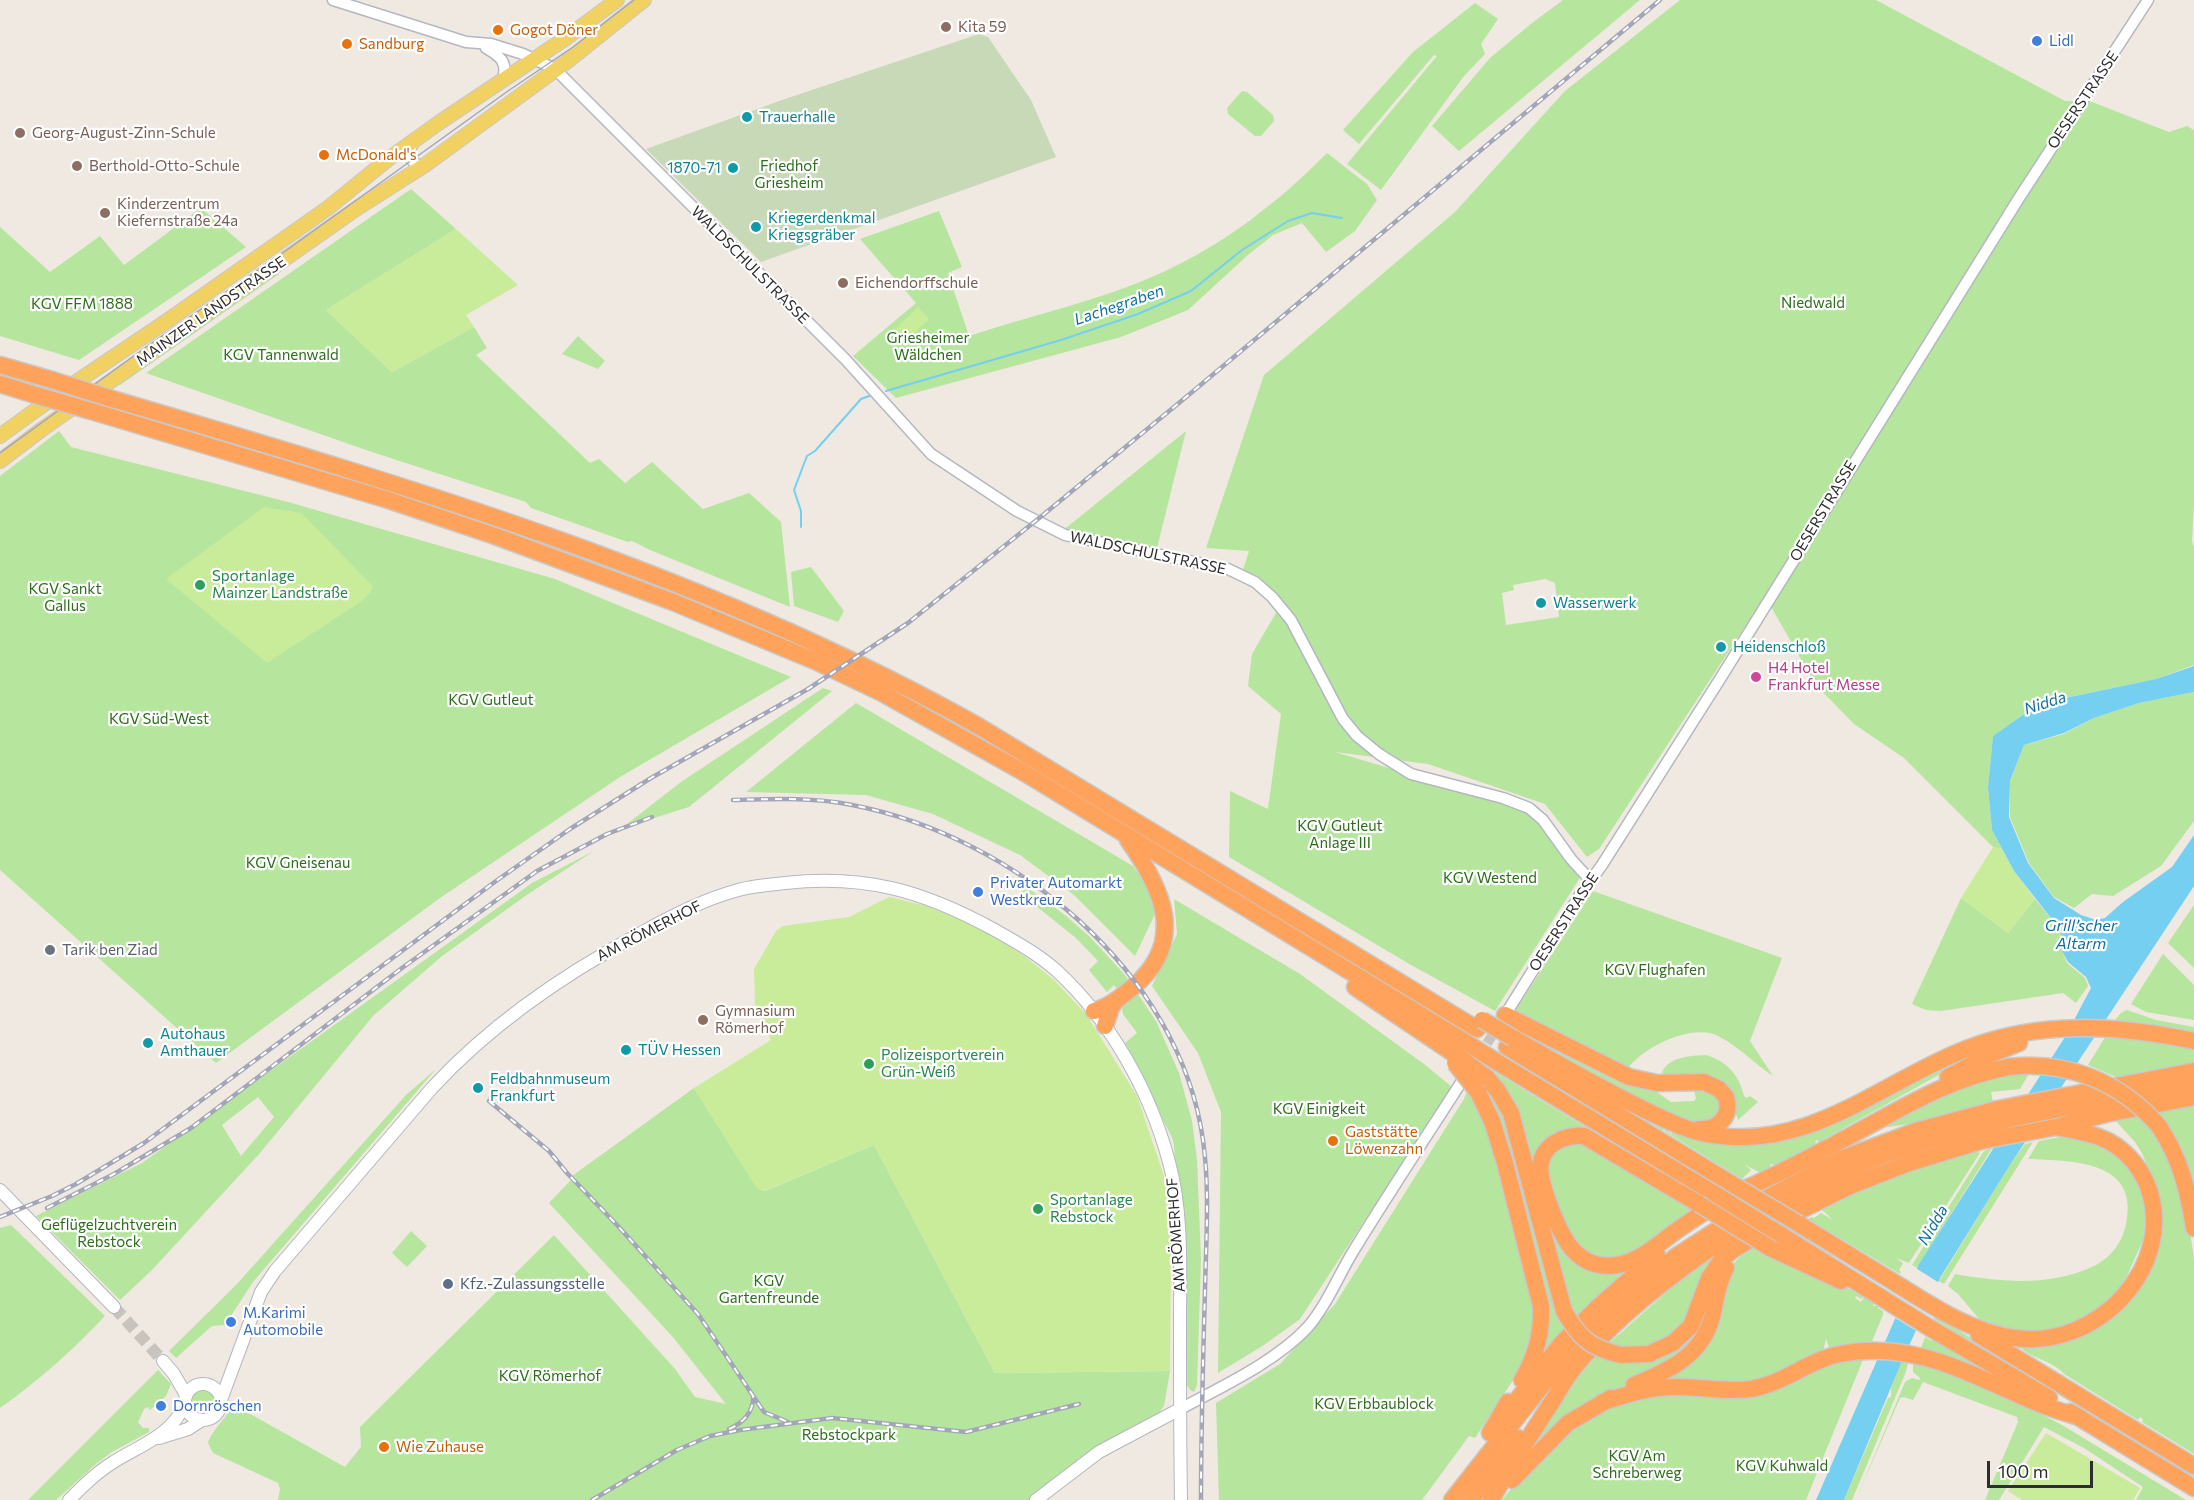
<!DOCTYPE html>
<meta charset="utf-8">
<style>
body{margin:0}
#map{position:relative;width:2194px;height:1500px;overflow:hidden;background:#efe9e1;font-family:Commissioner,sans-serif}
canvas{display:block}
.scale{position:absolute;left:1987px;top:1461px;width:106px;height:27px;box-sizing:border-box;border:3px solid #2e2e2e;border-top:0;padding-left:8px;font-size:18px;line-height:21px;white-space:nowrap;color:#2e2e2e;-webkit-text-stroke:4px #fff;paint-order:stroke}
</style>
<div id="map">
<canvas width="2194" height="1500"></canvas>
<div class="scale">100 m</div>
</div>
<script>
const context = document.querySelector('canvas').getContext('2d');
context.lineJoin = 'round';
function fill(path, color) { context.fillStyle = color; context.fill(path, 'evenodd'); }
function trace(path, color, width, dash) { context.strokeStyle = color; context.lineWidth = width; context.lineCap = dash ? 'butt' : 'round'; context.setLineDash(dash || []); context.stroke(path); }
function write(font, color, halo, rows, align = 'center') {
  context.font = font + ' Commissioner,sans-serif'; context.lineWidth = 4.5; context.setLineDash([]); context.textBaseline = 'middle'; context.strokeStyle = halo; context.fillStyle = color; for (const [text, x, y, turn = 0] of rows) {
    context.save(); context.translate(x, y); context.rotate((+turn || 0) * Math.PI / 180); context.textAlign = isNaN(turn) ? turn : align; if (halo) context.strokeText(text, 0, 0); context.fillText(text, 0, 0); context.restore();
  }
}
const green = new Path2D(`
 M1563 0H1640L1459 151 1432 126 1490 58 1532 23Z
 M1680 0H1876L2065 101 2092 102 2169 132 2187 126 2194 130V502L2192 541 2194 548V665L2156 679 2069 697 2030 710 1993 736 1988 789 1992 830 2002 849 1993 847 1904 758 1854 724 1815 684 1765 596 1599 849 1587 857 1545 804 1428 764 1335 752 1534 811 1583 873 1495 1011 1411 965 1229 857 1230 791 1268 809 1281 714 1248 686 1252 654 1280 606 1241 576 1249 551 1206 548 1264 375 1455 212 1565 91ZM1545 579 1555 583 1559 617 1506 625 1502 593 1514 590 1513 585Z
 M1475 3 1498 19 1481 44 1485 54 1464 76 1381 190 1347 164 1437 56 1434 55 1359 144 1343 130 1413 52Z
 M1242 91 1247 92 1273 115 1274 121 1261 136H1255L1228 114 1227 108Z
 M1327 153 1367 184 1377 200 1355 231 1326 252 1302 223 1273 235 1249 254 1188 310 1121 337 896 398 853 356 916 303 860 239 939 211 962 267 948 273 969 336C1032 315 1099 301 1161 273 1223 245 1279 202 1327 153Z
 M411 189 456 229 326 310 392 372 474 327 487 348 476 355 590 463 599 459 625 483 652 462 703 509 749 493 781 522 790 607 650 550 632 541 628 542 531 508 526 502 369 451 146 373Z
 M201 208 246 247 79 360 0 336V227L50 272 100 236 124 265Z
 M276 272 279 274 123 383 120 385 113 383Z
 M578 336 605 361 598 369 562 354Z
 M59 431 71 447 288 502 555 579 791 677 620 777 440 898 216 1063 0 870V476Z
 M1186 431 1156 552 1061 532Z
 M811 567 844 611 838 622 794 606 791 572Z
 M823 688 832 691 689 807 622 828 681 782Z
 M2194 692V821L2161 866 2113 896 2092 894 2074 908 2054 897 2029 863 2010 817V782L2024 745 2064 734 2094 718 2139 703Z
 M856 703 1133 866 1152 894 1155 914 1135 956 1074 895 1020 855 933 814 866 795 746 792Z
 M594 851 528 894 442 956 373 1016 260 1153 152 1270 120 1300 36 1216 142 1163 532 883ZM258 1097 274 1117 241 1156 222 1125Z
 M1025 886 1065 915 1090 937 1125 975 1156 1021 1179 1073 1192 1121 1197 1160 1201 1259 1197 1385 1194 1392 1190 1390 1187 1385 1174 1145C1172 1134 1167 1129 1163 1120 1151 1093 1140 1068 1125 1043L1137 1033 1123 1014 1122 1008 1126 1002 1129 1004 1114 985 1107 992 1089 970 1098 961 1076 938 1021 894Z
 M1593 891 1782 958 1750 1041 1773 1076C1755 1064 1739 1047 1720 1037 1694 1022 1645 1046 1628 1068L1513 1014Z
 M1961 898 2008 933 2035 899 2062 932V951L2067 963 2085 978 2088 986 2076 1003 2063 993 1941 1011 1926 1010 1912 1004Z
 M1174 899 1300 974 1424 1064 1452 1087 1300 1319 1264 1345 1218 1373 1221 1112 1198 1053 1152 986 1177 934Z
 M2194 905V968L2168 943Z
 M2163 954 2194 985V1020L2146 1012 2131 1004Z
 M2127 1010 2156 1020 2194 1027V1037L2123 1024V1021L2115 1020 2121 1013Z
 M1512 1022 1648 1086 1671 1102 1694 1101 1696 1098 1694 1091 1696 1087 1715 1091 1723 1111 1701 1126 1650 1107 1509 1028Z
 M2107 1034 2194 1046V1063L2118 1078 2088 1065Z
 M1976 1054 1819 1142 1817 1140 1815 1141 1816 1144 1774 1166 1772 1164 1770 1165 1771 1168 1761 1173 1745 1165 1751 1170 1742 1179 1664 1131 1666 1130 1671 1134 1673 1132 1664 1126 1663 1131 1648 1121 1649 1119 1645 1117 1644 1119 1585 1083 1640 1112 1768 1139 1924 1071Z
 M1706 1055C1726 1061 1739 1074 1744 1096L1747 1098 1750 1096 1758 1102 1738 1120 1730 1095 1665 1078 1662 1072C1670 1056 1691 1056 1706 1055Z
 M1483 1065 1610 1142 1588 1133 1541 1150 1560 1242 1627 1271 1576 1319 1571 1312 1514 1112Z
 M436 1069 253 1282 225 1325 212 1326 176 1358 169 1351 237 1284 406 1095Z
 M2030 1072 2020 1089 1991 1092 1993 1102 1909 1124 1874 1129 1950 1091 1986 1077Z
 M1477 1075 1498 1097 1567 1328 1537 1363 1544 1341Z
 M694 1088 758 1189 765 1191 874 1145 995 1373 1170 1371 1164 1406 1157 1415 1031 1500H278L280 1489 278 1483 213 1453 208 1443C211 1432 227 1416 234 1405L345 1467 361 1447 360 1427 554 1235 675 1369 695 1397 726 1404 672 1336 549 1203 570 1181 572 1176Z
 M1467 1091 1485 1116 1535 1303 1534 1337 1521 1368 1475 1438 1469 1436 1422 1500H1219L1216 1403 1280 1364 1335 1304 1464 1099Z
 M2194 1104V1196L2167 1127 2156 1111Z
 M2139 1115 2158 1135 2186 1205 2194 1258V1454L2142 1422 2143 1419 2140 1417 2138 1420 2064 1374C2052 1359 2022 1357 2017 1342L2067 1338 2146 1267 2150 1173 2142 1153 2135 1142 2114 1119Z
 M2061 1137 2086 1138 2122 1158 2142 1191 2146 1212 2143 1240 2126 1278 2111 1304 2056 1333 2014 1332 1980 1320 1958 1294 1948 1286 1955 1274C2000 1282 2051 1287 2094 1266 2111 1258 2123 1241 2126 1224 2140 1160 2072 1161 2028 1159L2039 1141Z
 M1575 1139 1692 1209 1696 1214 1615 1263 1574 1248 1544 1179 1549 1151Z
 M2033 1142 1944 1284 1939 1281 2010 1165 2025 1144Z
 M1992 1148 1917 1268 1912 1265 1984 1151Z
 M1975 1151 1980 1153 1909 1263 1896 1258 1903 1263 1899 1270 1901 1272 1900 1274 1808 1219 1811 1217 1814 1218 1821 1213 1833 1220 1819 1207 1891 1175Z
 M11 1225 105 1316C73 1350 38 1381 0 1408V1228Z
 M411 1231 427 1246 407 1267 392 1253Z
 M1750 1246 1761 1252 1839 1283 1863 1297 1861 1299 1856 1296 1855 1298 1861 1302 1864 1297 1874 1303 1873 1306H1878V1308L1883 1311V1315L1872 1341 1830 1350 1826 1339 1823 1351 1753 1383H1650L1683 1366 1733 1264Z
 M1724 1249 1698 1303 1673 1337 1645 1350 1607 1345 1672 1287Z
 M1715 1273 1697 1343 1534 1449 1523 1450 1565 1391 1597 1355 1666 1352Z
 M1935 1316 2194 1473V1477L1934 1319Z
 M1925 1337 1932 1341 1933 1339 1988 1372 1921 1348Z
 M1862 1356V1362L1806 1500H1502L1521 1477 1580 1421 1625 1400 1685 1393 1818 1368Z
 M1902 1360 1909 1361 1905 1374 1852 1500H1844L1888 1398 1891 1397V1388Z
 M1915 1361 2003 1394 2062 1425 2186 1500H2136L2143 1487 2084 1448 2044 1427 1999 1500H1985L2018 1422 2017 1417 1923 1382 1913 1400 1904 1397 1900 1398 1856 1500 1905 1382 1912 1378 1920 1380V1378L1913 1372V1362Z
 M158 1370 171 1384 166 1396 150 1410 148 1407 144 1409 138 1422 143 1428H149V1432L112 1452 97 1463 56 1500H28Z
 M189 1402a14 14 0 1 1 28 0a14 14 0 1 1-28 0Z`);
const cemetery = new Path2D(`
 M979 34 988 37 1031 100 1056 157 761 262 646 149 782 100Z`);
const pitch = new Path2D(`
 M456 229 518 285 466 315 474 327 392 372 326 310Z
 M918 307 929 319 902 345 891 333Z
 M264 507 301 513 373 586 370 593 362 601 267 663 166 579Z
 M1993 847 2002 849 2014 871 2035 899 2008 933 1961 898Z
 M889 897 927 906 978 927 1023 955 1054 980 1086 1014 1137 1096 1165 1179 1171 1239 1170 1371 995 1373 874 1145 764 1191 757 1189 694 1088 771 1040 755 1004 754 969 776 931 783 926 849 917Z
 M2046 1433 2140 1488 2133 1500H2022L2008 1491Z`);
const water = new Path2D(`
 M2194 666V692L2139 703 2094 718 2064 733 2024 745 2010 781 2009 817 2028 863 2054 898 2081 915 2096 920 2105 918 2123 902 2172 867 2194 835V886L2010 1165 1940 1278 1902 1361 1844 1500H1816L1919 1264 2065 1037 2091 988 2086 977 2068 962 2062 951V932L2014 871 1992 830 1988 788 1993 736 2030 710 2070 697 2156 679Z`);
const pier = new Path2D(`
 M1914 1267 1941 1284 1918 1332 1892 1316Z`);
const stream = new Path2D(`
 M886 391 1061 340 1138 314 1191 291 1242 250 1288 221 1312 213 1342 218
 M801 527V511L794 490 807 456 815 451 861 399 872 395`);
const tertiaryTunnel = new Path2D(`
 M1479 1056 1500 1023`);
const secondaryTunnel = new Path2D(`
 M114 1307 163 1361`);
const tertiary = new Path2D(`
 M333 0 466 42 491 44 523 54 555 69 845 359 931 454 1017 511 1065 535 1228 569 1255 582 1272 597 1291 620 1343 719 1357 736 1379 754 1411 774 1503 798 1529 808 1543 820 1571 859 1591 881
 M486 48C500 56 508 62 503 79
 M415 140 410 149V158L417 165H425
 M1502 1020 1580 895 1602 865 1720 679 2019 198 2148 0
 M1180 1409C1221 1387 1275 1362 1307 1328 1327 1305 1338 1276 1354 1250 1389 1193 1426 1137 1462 1081`);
const secondary = new Path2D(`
 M0 1190 114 1307
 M163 1361 174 1374 186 1395
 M185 1402a18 18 0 1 1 36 0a18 18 0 1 1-36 0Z
 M221 1400 261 1292 275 1271 432 1088C492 1023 564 974 641 933 671 916 702 900 735 891 750 886 769 885 785 883 865 874 923 891 993 929 1016 942 1038 954 1057 971 1111 1021 1150 1091 1169 1162 1183 1213 1180 1269 1180 1321 1180 1381 1180 1440 1181 1500
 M159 1438 188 1429 202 1420
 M69 1500C83 1486 96 1473 112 1463 138 1446 172 1436 184 1405
 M1036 1500 1099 1452 1180 1409`);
const primary = new Path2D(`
 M0 436 51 399 167 321 328 208 387 160 440 122 566 38 617 0
 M0 461 41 430 356 209 425 165 569 60 644 0`);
const motorway = new Path2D(`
 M0 365 52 380
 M0 384 32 394
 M109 398C407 486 708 574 980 727L1477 1029
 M91 411 385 499 495 536 673 602 815 661 882 693 1023 772 1467 1043
 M1355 987 1459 1057
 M1094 1011C1109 1007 1121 997 1133 987 1188 941 1162 888 1128 840
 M1505 1015 1629 1077 1657 1083 1704 1082 1719 1089 1726 1097C1732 1117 1718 1130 1699 1129
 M1105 1026 1111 1008 1116 1000
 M1513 1038C1556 1063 1600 1088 1645 1110 1666 1120 1689 1132 1713 1135 1809 1151 1882 1082 1966 1049 2039 1020 2118 1025 2194 1041
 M1507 1047 1732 1184
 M1497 1062 1715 1194
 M1948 1077 1989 1055 2019 1043
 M1487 1078 1498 1091 1511 1113 1564 1311
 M1478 1092 1492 1121 1505 1163 1541 1306C1542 1334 1536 1356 1522 1380
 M2158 1125C2180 1157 2188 1190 2194 1228
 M1699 1204 1584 1136C1576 1135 1570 1136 1562 1139 1529 1153 1541 1183 1551 1209 1563 1240 1578 1271 1617 1265 1639 1262 1658 1244 1676 1231 1692 1220 1708 1209 1725 1199 1738 1191 1753 1186 1766 1179 1790 1168 1812 1156 1835 1144 1891 1115 1946 1078 2009 1067
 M1799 1224C1830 1243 1861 1262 1892 1281 1930 1305 1970 1332 2015 1338 2097 1350 2179 1265 2147 1184 2139 1166 2125 1150 2108 1141 2092 1133 2076 1131 2060 1128
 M1781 1235 1930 1328 2049 1398
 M1770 1248 1841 1281
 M1979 1335 2194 1466
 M1621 1355 1649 1354 1673 1343 1691 1326 1709 1278 1722 1259 1734 1249 1797 1212 1850 1186 1909 1163 1981 1141 2056 1127 2106 1114 2194 1097
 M1634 1385C1668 1371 1702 1356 1712 1317 1716 1300 1717 1284 1726 1268
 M1603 1402C1626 1395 1649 1387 1674 1387 1700 1386 1725 1393 1751 1389 1783 1384 1809 1360 1840 1354 1915 1339 1974 1377 2040 1404 2052 1409 2066 1413 2079 1417
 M2070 1412 2194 1488
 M1506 1414 1561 1344 1598 1307 1657 1255
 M1490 1433 1508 1402
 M1512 1480 1568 1423 1611 1398
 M1452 1500 1544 1383 1585 1338 1675 1257 1765 1199 1841 1159 1916 1131 1998 1109 2194 1071
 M1471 1500 1518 1438
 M1491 1500C1508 1470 1527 1441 1546 1411 1555 1398 1563 1382 1573 1369 1607 1326 1657 1286 1701 1255 1759 1215 1819 1180 1884 1155 1983 1118 2091 1104 2194 1084`);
const tram = new Path2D(`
 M0 453 153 342 273 260 508 91 573 47 634 0`);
const rail = new Path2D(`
 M733 800C772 799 813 797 852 805 1014 836 1179 971 1203 1140 1210 1190 1206 1240 1205 1290 1203 1360 1201 1430 1201 1500
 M489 1101 549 1151 567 1173 617 1225 698 1314 764 1412 788 1422
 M47 1208 114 1174 191 1128 402 968 537 871 607 834 652 817
 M0 1217 52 1196 76 1184 144 1143 496 881 570 829 651 778 808 689 908 623 1043 515 1191 393 1660 0
 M729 1429C743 1423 754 1412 753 1396
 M592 1500 677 1450 710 1436 740 1430 832 1418 966 1432 1079 1404`);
const motorwayBridge = new Path2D(`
 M52 380 109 398
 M32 394 91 411
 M1482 1020 1513 1038
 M1467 1043 1497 1062
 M1459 1057 1487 1078
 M1455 1063 1478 1092
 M2009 1067C2067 1060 2120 1082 2158 1125
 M1732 1184 1799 1224
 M1715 1194 1781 1235
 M1699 1204 1770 1248
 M1564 1311C1579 1338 1590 1348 1621 1355`);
const markers = [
 [946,27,6,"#8d6e63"],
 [498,30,6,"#e8710a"],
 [2037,41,6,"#3f7fe0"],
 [347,44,6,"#e8710a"],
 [747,117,6,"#0f9aa8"],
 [20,133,6,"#8d6e63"],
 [324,155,6,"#e8710a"],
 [77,166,6,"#8d6e63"],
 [733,168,6,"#0f9aa8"],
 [105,213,6,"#8d6e63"],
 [756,227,6,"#0f9aa8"],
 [843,283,6,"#8d6e63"],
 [200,585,6,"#2e9e5b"],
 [1541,603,6,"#0f9aa8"],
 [1721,647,6,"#0f9aa8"],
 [1756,677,6,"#d1479c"],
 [978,892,6,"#3f7fe0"],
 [50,950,6,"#6b7280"],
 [703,1020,6,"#8d6e63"],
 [148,1043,6,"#0f9aa8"],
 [626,1050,6,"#0f9aa8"],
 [869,1064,6,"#2e9e5b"],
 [478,1088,6,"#0f9aa8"],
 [1333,1141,6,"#e8710a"],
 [1038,1209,6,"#2e9e5b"],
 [448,1284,6,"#5c6f8a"],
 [231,1322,6,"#3f7fe0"],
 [161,1406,6,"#3f7fe0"],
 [384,1447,6,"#e8710a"]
];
const educationNames = [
 ["Kita 59",958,27],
 ["Georg-August-Zinn-Schule",32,133],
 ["Berthold-Otto-Schule",89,166],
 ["Kinderzentrum",117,204],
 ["Kiefernstraße 24a",117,221],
 ["Eichendorffschule",855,283],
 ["Gymnasium",715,1011],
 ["Römerhof",715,1028]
];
const foodNames = [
 ["Gogot Döner",510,30],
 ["Sandburg",359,44],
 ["McDonald's",336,155],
 ["Gaststätte",1345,1132],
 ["Löwenzahn",1345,1149],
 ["Wie Zuhause",396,1447]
];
const shopNames = [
 ["Lidl",2049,41],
 ["Privater Automarkt",990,883],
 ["Westkreuz",990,900],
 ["M.Karimi",243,1313],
 ["Automobile",243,1330],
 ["Dornröschen",173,1406]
];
const streetNames = [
 ["OESERSTRASSE",2083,100,-56],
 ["WALDSCHULSTRASSE",750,265,45],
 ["MAINZER LANDSTRASSE",211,311,-35],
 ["OESERSTRASSE",1823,511,-59],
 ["WALDSCHULSTRASSE",1148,553,12],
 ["OESERSTRASSE",1564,922,-57],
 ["AM RÖMERHOF",649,931,-27],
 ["AM RÖMERHOF",1176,1235,-94]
];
const cultureNames = [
 ["Trauerhalle",759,117],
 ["1870-71",721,168,"right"],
 ["Kriegerdenkmal",768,218],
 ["Kriegsgräber",768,235],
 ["Wasserwerk",1553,603],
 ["Heidenschloß",1733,647],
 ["Autohaus",160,1034],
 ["Amthauer",160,1051],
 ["TÜV Hessen",638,1050],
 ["Feldbahnmuseum",490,1079],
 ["Frankfurt",490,1096]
];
const parkNames = [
 ["Friedhof",789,166],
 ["Griesheim",789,183],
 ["Niedwald",1813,303],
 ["KGV FFM 1888",82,304],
 ["Griesheimer",928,338],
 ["Wäldchen",928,355],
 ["KGV Tannenwald",281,355],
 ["KGV Sankt",65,589],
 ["Gallus",65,606],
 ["KGV Gutleut",491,700],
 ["KGV Süd-West",159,719],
 ["KGV Gutleut",1340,826],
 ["Anlage III",1340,843],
 ["KGV Gneisenau",298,863],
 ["KGV Westend",1490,878],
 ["KGV Flughafen",1655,970],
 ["KGV Einigkeit",1319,1109],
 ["Geflügelzuchtverein",109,1225],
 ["Rebstock",109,1242],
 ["KGV",769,1281],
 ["Gartenfreunde",769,1298],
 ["KGV Römerhof",550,1376],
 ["KGV Erbbaublock",1374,1404],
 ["Rebstockpark",849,1435],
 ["KGV Am",1637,1456],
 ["Schreberweg",1637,1473],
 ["KGV Kuhwald",1782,1466]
];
const leisureNames = [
 ["Sportanlage",212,576],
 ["Mainzer Landstraße",212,593],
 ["Polizeisportverein",881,1055],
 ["Grün-Weiß",881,1072],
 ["Sportanlage",1050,1200],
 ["Rebstock",1050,1217]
];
const hotelNames = [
 ["H4 Hotel",1768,668],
 ["Frankfurt Messe",1768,685]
];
const worshipNames = [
 ["Tarik ben Ziad",62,950]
];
const serviceNames = [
 ["Kfz.-Zulassungsstelle",460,1284]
];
const waterNames = [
 ["Lachegraben",1119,305,-19],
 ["Nidda",2045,703,-18],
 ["Grill’scher",2081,926],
 ["Altarm",2081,944],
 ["Nidda",1933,1225,-59]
];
fill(green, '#b6e59e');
fill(cemetery, '#c8d9b8');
fill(pitch, '#c9ec9a');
fill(water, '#75cff0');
fill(pier, '#efe9e1');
trace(stream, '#75cff0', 2);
trace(tertiaryTunnel, '#c8c4bd', 10, [10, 5]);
trace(secondaryTunnel, '#c8c4bd', 12, [12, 6]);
trace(tertiary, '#b4b7c1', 13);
trace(secondary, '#b4b7c1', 14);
trace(primary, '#c9c9c9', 16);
trace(motorway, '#c9c9c9', 19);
trace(tertiary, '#fff', 10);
trace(secondary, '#fff', 12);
trace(primary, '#f2d163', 14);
trace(motorway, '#ffa35c', 16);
trace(tram, '#a3a6b8', 1.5);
trace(rail, '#a3a6b8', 4.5);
trace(rail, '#fff', 2, [7]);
trace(motorwayBridge, '#c9c9c9', 19, []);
trace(motorwayBridge, '#ffa35c', 16);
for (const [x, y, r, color] of markers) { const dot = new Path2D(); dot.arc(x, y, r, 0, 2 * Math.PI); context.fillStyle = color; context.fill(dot); trace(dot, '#fff', 2); }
write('15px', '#785e54', '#fff', educationNames, 'left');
write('15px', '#c56008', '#fff', foodNames, 'left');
write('15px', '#366cbe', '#fff', shopNames, 'left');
write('15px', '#2e2e2e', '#fff', streetNames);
write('15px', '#0d838f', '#fff', cultureNames, 'left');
write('15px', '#2c6e1b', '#fff', parkNames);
write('15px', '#27864d', '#fff', leisureNames, 'left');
write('15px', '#b23c85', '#fff', hotelNames, 'left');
write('15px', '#5b616d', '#fff', worshipNames, 'left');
write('15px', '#4e5e75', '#fff', serviceNames, 'left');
write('italic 16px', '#0d6fa3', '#fff', waterNames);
</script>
